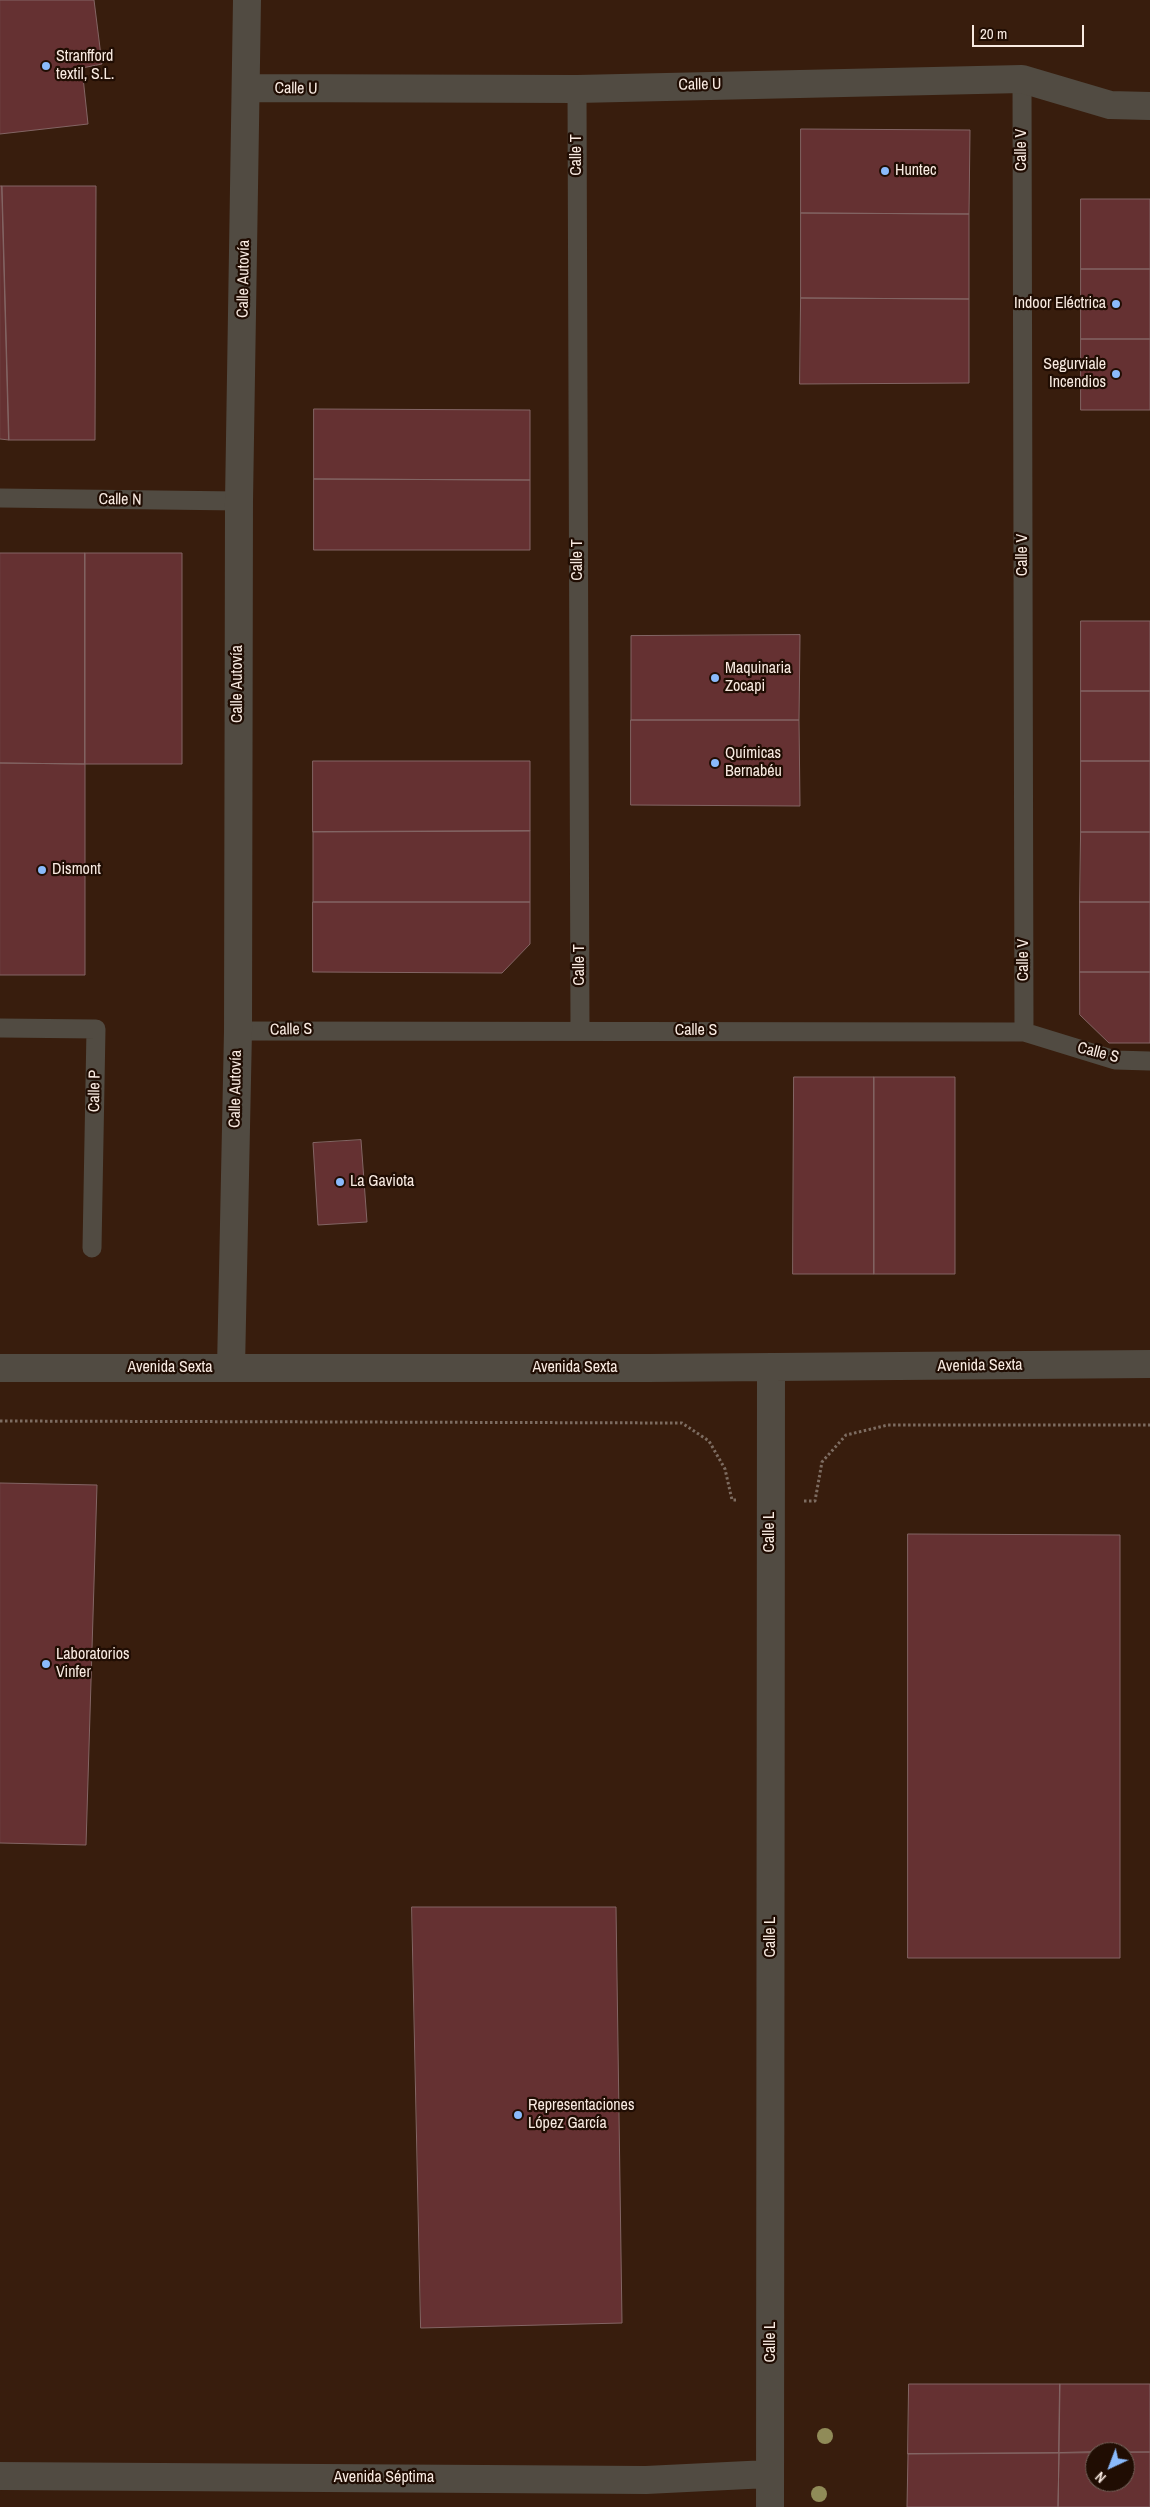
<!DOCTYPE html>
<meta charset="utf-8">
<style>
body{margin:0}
#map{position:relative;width:1150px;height:2507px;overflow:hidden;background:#2a160a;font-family:"Archivo Narrow",sans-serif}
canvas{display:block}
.north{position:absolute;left:1085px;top:2442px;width:50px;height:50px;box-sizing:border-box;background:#200d03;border:1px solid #76655c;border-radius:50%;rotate:223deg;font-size:14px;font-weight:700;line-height:20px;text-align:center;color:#f8eae1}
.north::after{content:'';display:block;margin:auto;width:18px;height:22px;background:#8abafc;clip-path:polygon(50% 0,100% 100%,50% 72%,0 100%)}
.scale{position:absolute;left:972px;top:25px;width:112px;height:22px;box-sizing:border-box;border:2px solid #f8eae1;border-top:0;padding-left:6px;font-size:15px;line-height:18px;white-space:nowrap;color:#f8eae1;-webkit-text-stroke:4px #200d03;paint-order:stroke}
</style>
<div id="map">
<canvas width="1150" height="2507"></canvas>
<div class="north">N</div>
<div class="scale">20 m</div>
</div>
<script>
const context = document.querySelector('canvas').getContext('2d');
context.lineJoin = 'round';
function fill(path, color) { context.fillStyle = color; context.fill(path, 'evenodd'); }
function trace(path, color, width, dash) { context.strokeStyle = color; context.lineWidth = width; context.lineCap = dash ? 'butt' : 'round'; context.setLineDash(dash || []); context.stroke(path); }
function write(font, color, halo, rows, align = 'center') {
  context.font = font + ' "Archivo Narrow",sans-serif'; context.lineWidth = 4.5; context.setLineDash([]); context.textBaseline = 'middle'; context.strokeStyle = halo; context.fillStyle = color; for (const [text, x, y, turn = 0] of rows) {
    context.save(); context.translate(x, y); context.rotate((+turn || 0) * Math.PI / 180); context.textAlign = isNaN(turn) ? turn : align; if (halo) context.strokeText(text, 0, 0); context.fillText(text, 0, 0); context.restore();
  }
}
const built = new Path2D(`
 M0 0H1150V2507H0ZM1095 2452H1125V2482H1095Z`);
const building = new Path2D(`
 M0 0H94L102 64 82 68 88 124 0 134Z
 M801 129 970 130 969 214 801 213Z
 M0 186H2L9 440 0 439Z
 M2 186H96L95 440H9Z
 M1081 199H1150V269H1081Z
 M801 213 969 214V299L801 298Z
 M1081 269H1150V339H1081Z
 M801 298 969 299V383L800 384Z
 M1081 339H1150V410H1081Z
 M314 409 530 410V480L314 479Z
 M314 479 530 480V550H314Z
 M0 553H85V764L0 763Z
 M85 553H182V764H85Z
 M1081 621H1150V691H1081Z
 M800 635 799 720H631V636Z
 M1081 691H1150V761H1081Z
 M631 720H799L800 806 631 805Z
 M313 761H530V831L313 832Z
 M1081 761H1150V832H1081Z
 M0 763 85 764V975H0Z
 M530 831V902H313V832Z
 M1081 832H1150V902H1080Z
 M313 902H530V944L502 973 313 972Z
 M1080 902H1150V972H1080Z
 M1080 972H1150V1043H1109L1080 1015Z
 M794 1077H874V1274H793Z
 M874 1077H955V1274H874Z
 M361 1140 367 1222 318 1225 313 1143Z
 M0 1483 97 1485 86 1845 0 1843Z
 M908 1534 1120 1535V1958H908Z
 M412 1907H616L622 2323 421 2328Z
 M909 2384H1060L1059 2453 908 2454Z
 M1060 2384H1150V2452L1059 2453Z
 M1095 2452V2482H1125V2452H1120H1150V2507H1058L1059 2453Z
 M1059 2453 1058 2507H907L908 2454Z`);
const path = new Path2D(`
 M0 1421 682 1423 709 1441 725 1469 732 1500H738
 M804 1501H815L822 1462 846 1435 888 1425H1150`);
const service = new Path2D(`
 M1022 79 1024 1032
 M577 89 580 1030
 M0 498 239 501
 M0 1028 96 1029 92 1248
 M238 1031 1024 1032 1115 1060 1150 1061`);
const minor = new Path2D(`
 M247 88 577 89 1022 79 1110 105 1150 106
 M0 1368H648L1150 1364
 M231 1368 238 1031 239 501 247 0
 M0 2476 646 2480 768 2474
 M770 2507 771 1367`);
const trees = [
 [825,2436],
 [819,2494]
];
const markers = [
 [46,66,5,"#8abafc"],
 [885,171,5,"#8abafc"],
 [1116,304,5,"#8abafc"],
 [1116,374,5,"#8abafc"],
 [715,678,5,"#8abafc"],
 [715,763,5,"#8abafc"],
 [42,870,5,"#8abafc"],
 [340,1182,5,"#8abafc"],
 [46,1664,5,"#8abafc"],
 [518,2115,5,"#8abafc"]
];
const poiNames = [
 ["Stranfford",56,57],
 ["textil, S.L.",56,75],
 ["Huntec",895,171],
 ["Indoor Eléctrica",1106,304,"right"],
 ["Segurviale",1106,365,"right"],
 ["Incendios",1106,383,"right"],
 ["Maquinaria",725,669],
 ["Zocapi",725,687],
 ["Químicas",725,754],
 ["Bernabéu",725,772],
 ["Dismont",52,870],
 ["La Gaviota",350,1182],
 ["Laboratorios",56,1655],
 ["Vinfer",56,1673],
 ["Representaciones",528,2106],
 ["López García",528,2124]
];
const streetNames = [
 ["Calle U",700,85,-1],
 ["Calle U",296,89,1],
 ["Calle V",1022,150,-90],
 ["Calle T",577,155,-90],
 ["Calle Autovía",244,279,-89],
 ["Calle N",120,500,1],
 ["Calle V",1023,555,-90],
 ["Calle T",578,560,-90],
 ["Calle Autovía",238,684,-90],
 ["Calle V",1024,960,-90],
 ["Calle T",580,965,-90],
 ["Calle S",291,1030,-1],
 ["Calle S",696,1031],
 ["Calle S",1098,1053,14],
 ["Calle Autovía",236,1089,-89],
 ["Calle P",95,1091,-89],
 ["Avenida Sexta",980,1366,-1],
 ["Avenida Sexta",170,1368],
 ["Avenida Sexta",575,1368],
 ["Calle L",770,1532,-90],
 ["Calle L",771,1937,-90],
 ["Calle L",771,2342,-90],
 ["Avenida Séptima",384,2478]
];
fill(built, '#381d0d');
fill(building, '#653132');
trace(building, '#836564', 1);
trace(path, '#7d6c61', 3, [2.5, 2.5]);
trace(service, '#514b42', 19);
trace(minor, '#514b42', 28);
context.fillStyle = '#908b58';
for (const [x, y] of trees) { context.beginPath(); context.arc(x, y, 8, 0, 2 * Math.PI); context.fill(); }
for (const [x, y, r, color] of markers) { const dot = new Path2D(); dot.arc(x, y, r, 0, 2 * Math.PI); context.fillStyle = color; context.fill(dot); trace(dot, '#200d03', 2); }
write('16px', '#f8eae1', '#200d03', poiNames, 'left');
write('16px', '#f8eae1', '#200d03', streetNames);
</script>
